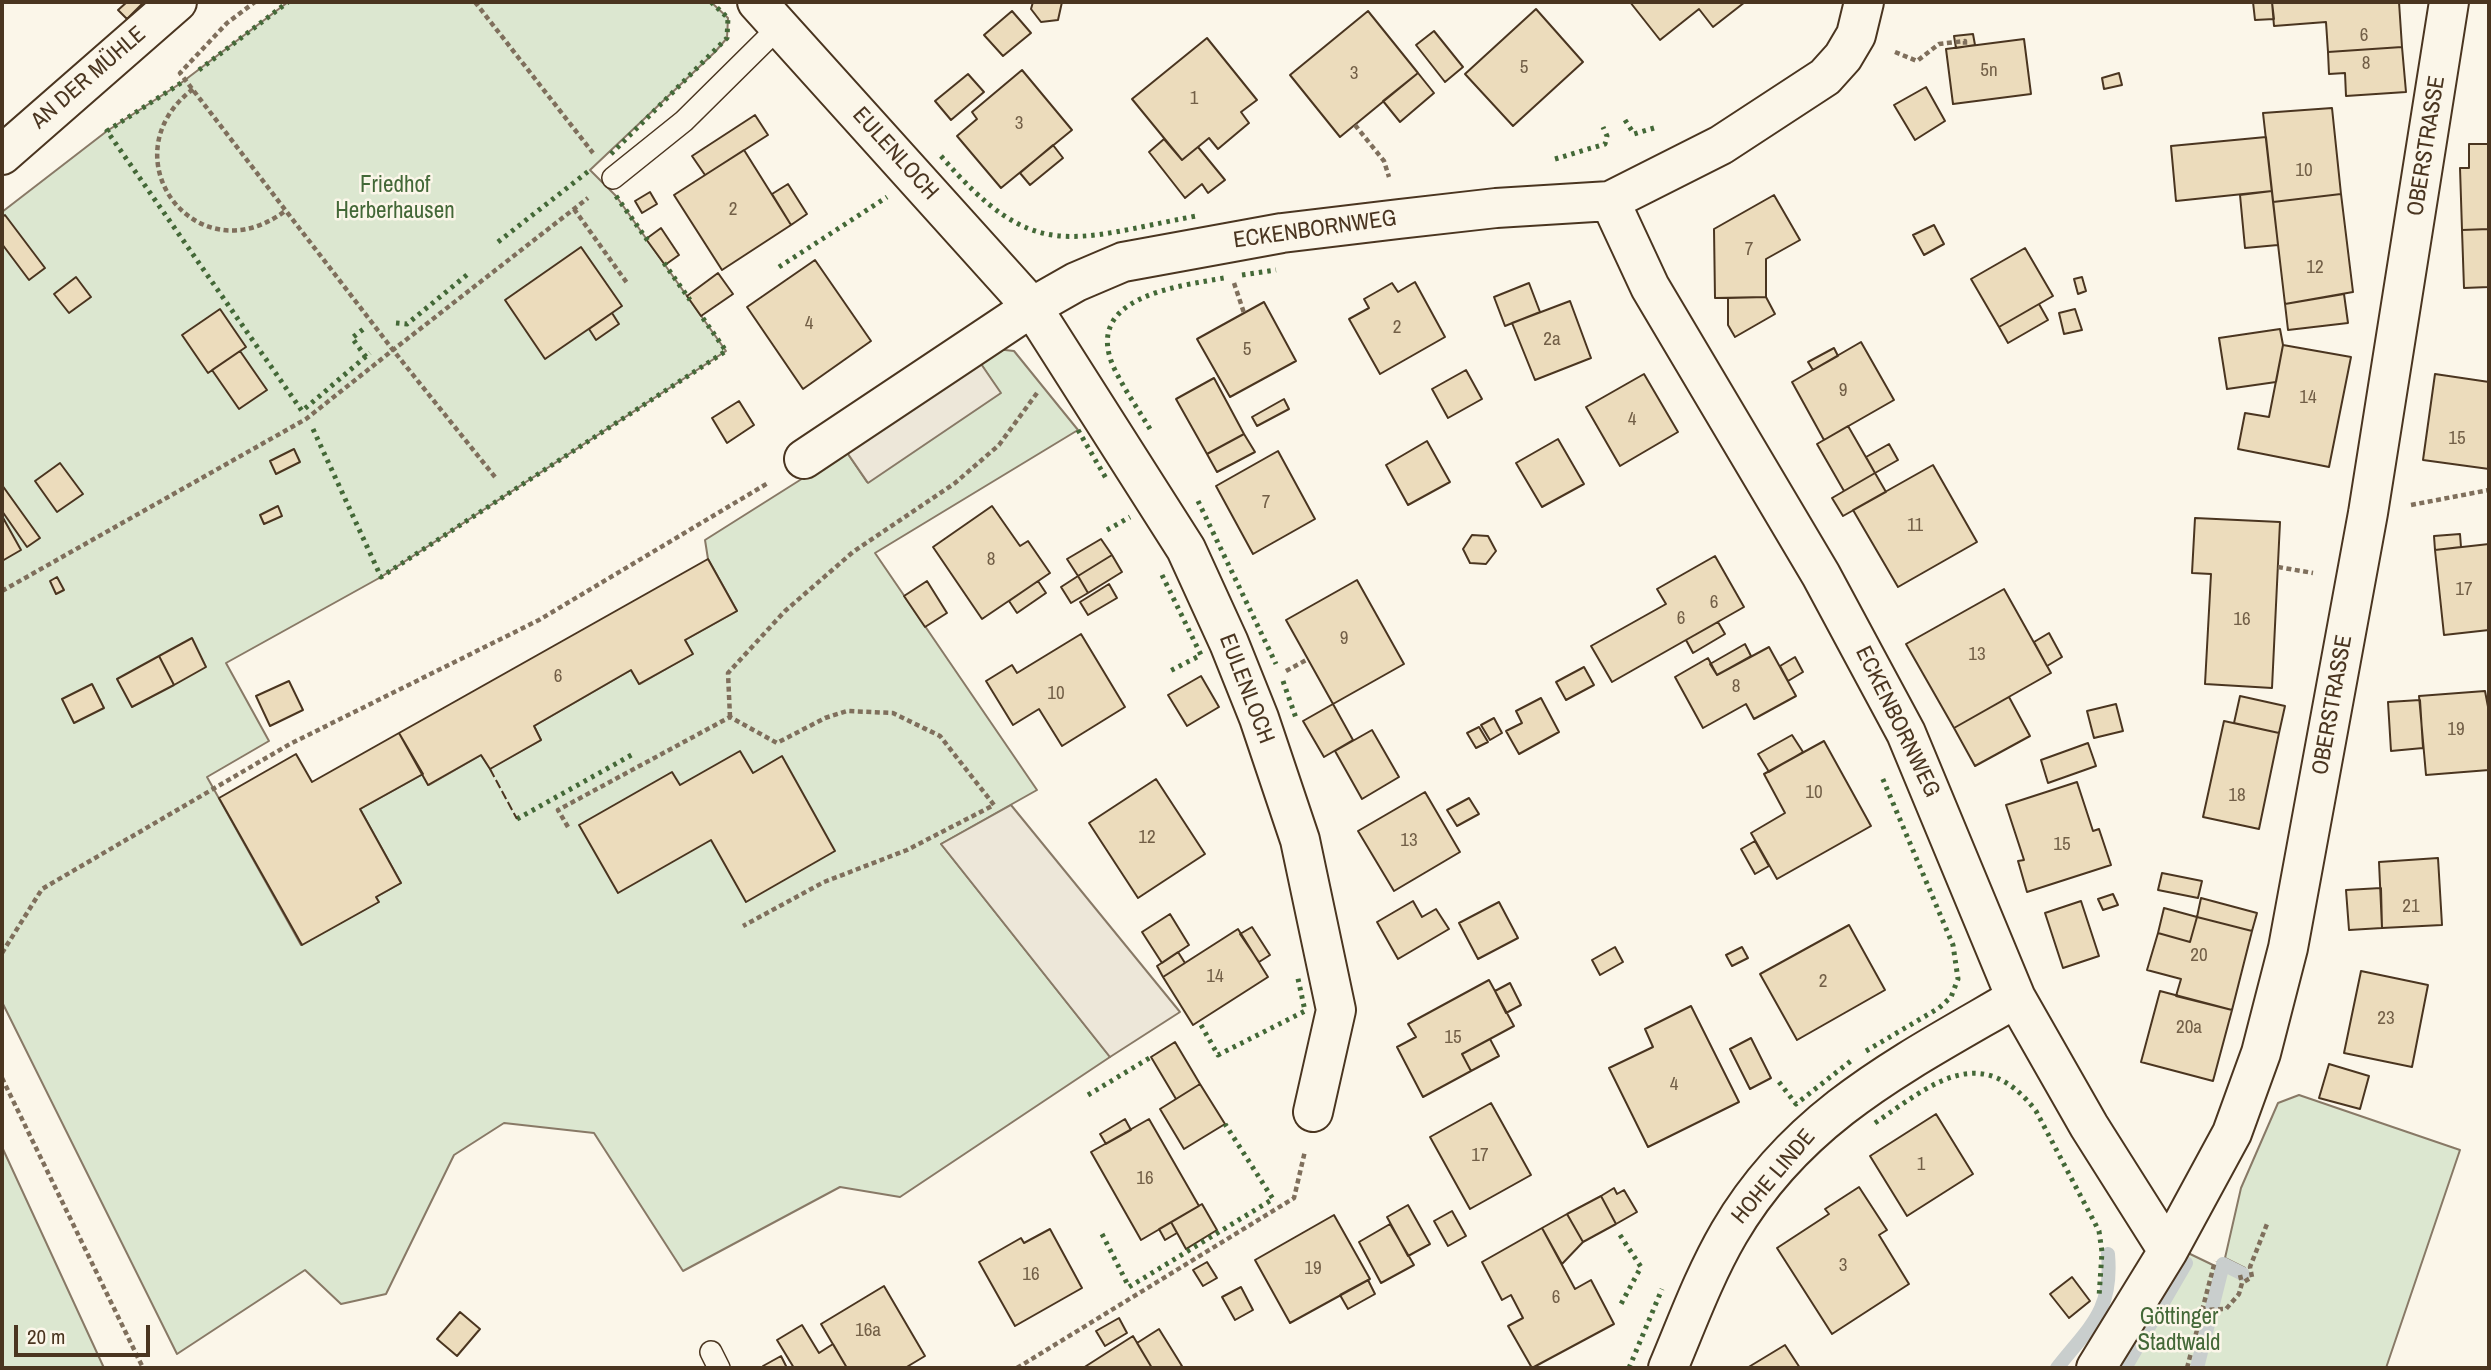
<!DOCTYPE html>
<meta charset="utf-8">
<style>
body{margin:0}
#map{position:relative;width:2491px;height:1370px;overflow:hidden;background:#fbf6e9;font-family:"Archivo Narrow",sans-serif}
canvas{display:block}
.frame{position:absolute;inset:0;border:4px solid #4a3520;pointer-events:none}
.scale{position:absolute;left:14px;top:1325px;width:136px;height:32px;box-sizing:border-box;border:4px solid #4a3520;border-top:0;padding-left:9px;font-size:21px;line-height:24px;white-space:nowrap;color:#4a3520;-webkit-text-stroke:5px #fbf6e9;paint-order:stroke}
</style>
<div id="map">
<canvas width="2491" height="1370"></canvas>
<div class="frame"></div>
<div class="scale">20 m</div>
</div>
<script>
const context = document.querySelector('canvas').getContext('2d');
context.lineJoin = 'round';
function fill(path, color) { context.fillStyle = color; context.fill(path, 'evenodd'); }
function trace(path, color, width, dash) { context.strokeStyle = color; context.lineWidth = width; context.lineCap = dash ? 'butt' : 'round'; context.setLineDash(dash || []); context.stroke(path); }
function write(font, color, halo, rows, align = 'center') {
  context.font = font + ' "Archivo Narrow",sans-serif'; context.lineWidth = 5; context.setLineDash([]); context.textBaseline = 'middle'; context.strokeStyle = halo; context.fillStyle = color; for (const [text, x, y, turn = 0] of rows) {
    context.save(); context.translate(x, y); context.rotate((+turn || 0) * Math.PI / 180); context.textAlign = isNaN(turn) ? turn : align; if (halo) context.strokeText(text, 0, 0); context.fillText(text, 0, 0); context.restore();
  }
}
const green = new Path2D(`
 M288 2H711L728 18 727 38 715 52 590 170 616 196 726 351 381 577 226 663 269 741 207 777 301 945 378 902 376 897 401 883 360 809 423 774 429 785 481 755 490 768 541 740 534 726 631 670 640 684 692 654 685 640 737 611 708 559 705 540 846 451 867 482 1000 393 979 361 996 349 1014 351 1078 430 875 553 1037 790 941 844 1110 1057 900 1197 840 1187 683 1271 594 1133 504 1123 454 1155 386 1294 341 1304 305 1270 177 1354 2 1002V212L107 131 181 83Z
 M2299 1095 2460 1150 2386 1368H2114L2186 1252 2242 1279 2245 1268 2225 1258 2241 1188 2278 1103Z
 M2 1147 104 1368H2Z`);
const parking = new Path2D(`
 M979 361 1001 393 868 483 846 451Z
 M1011 805 1180 1012 1110 1057 941 844Z`);
const stream = new Path2D(`
 M2057 1368C2090 1326 2113 1311 2108 1254
 M2125 1368 2186 1263
 M2197 1368 2223 1264 2243 1274`);
const building = new Path2D(`
 M127 2H144L127 19 118 10Z
 M1033 2H1062L1058 20 1041 22 1031 9Z
 M1630 2H1745L1713 27 1699 9 1660 40Z
 M2253 2H2272L2274 19 2255 20Z
 M2272 2H2399L2402 47 2328 52 2326 22 2274 26Z
 M1536 9 1583 62 1513 126 1465 74Z
 M1012 11 1031 33 1003 56 984 35Z
 M1368 11 1418 73 1340 137 1290 75Z
 M1434 31 1463 67 1445 82 1416 45Z
 M1973 34 1975 45 1956 48 1954 36Z
 M1207 38 1257 100 1241 112 1249 123 1218 149 1209 138 1182 160 1132 99Z
 M2024 39 2031 94 1953 104 1946 49Z
 M2402 47 2406 92 2346 96 2345 73 2329 74 2328 52Z
 M1022 70 1072 130 1001 188 957 136 977 119 972 112Z
 M1418 73 1434 93 1400 122 1383 101Z
 M2119 73 2122 85 2104 89 2102 78Z
 M968 74 984 92 951 120 935 101Z
 M1926 87 1945 121 1915 140 1894 105Z
 M2332 108 2341 194 2273 202 2263 113Z
 M755 115 768 135 705 175 692 156Z
 M2266 137 2272 191 2176 201 2171 146Z
 M1164 139 1182 160 1198 147 1225 180 1208 193 1202 184 1185 198 1149 152Z
 M2469 144H2489V229L2462 230 2460 168H2469Z
 M1053 145 1063 158 1030 185 1020 173Z
 M744 150 791 225 722 270 674 195Z
 M788 184 807 214 791 225 772 194Z
 M2272 191 2278 245 2245 248 2240 195Z
 M650 192 657 204 642 213 635 201Z
 M2341 194 2353 292 2285 304 2273 202Z
 M1774 195 1800 240 1766 259V297L1715 298 1714 229Z
 M5 215 45 268 29 280 2 244V217Z
 M1934 225 1944 244 1924 255 1913 235Z
 M661 228 679 255 665 265 646 239Z
 M2489 229V287L2464 288 2462 230Z
 M581 247 622 306 545 359 505 300Z
 M2025 248 2053 296 1999 327 1971 279Z
 M815 260 871 341 803 389 747 307Z
 M718 273 733 294 701 316 687 296Z
 M76 277 91 297 69 313 54 294Z
 M2082 277 2086 291 2078 294 2074 279Z
 M1415 282 1445 337 1380 374 1349 319 1369 308 1364 299 1392 283 1398 292Z
 M1529 283 1540 312 1505 326 1494 297Z
 M2344 294 2348 323 2288 330 2285 304Z
 M1766 297 1775 314 1735 337 1728 325V298Z
 M1570 301 1591 358 1535 380 1512 323Z
 M1264 302 1296 361 1230 397 1197 339Z
 M2039 304 2048 320 2008 343 1999 327Z
 M220 309 246 347 208 373 182 335Z
 M2075 309 2082 330 2064 334 2059 313Z
 M612 313 619 324 596 340 589 329Z
 M2280 329 2283 345 2276 382 2227 389 2219 338Z
 M1861 342 1894 400 1824 440 1792 382Z
 M2283 345 2351 357 2329 467 2238 449 2245 413 2269 417Z
 M1834 348 1838 356 1813 370 1808 362Z
 M240 351 267 390 239 409 212 370Z
 M1466 370 1482 399 1448 418 1432 389Z
 M1644 374 1678 432 1620 466 1586 407Z
 M2435 374 2489 382V469L2423 460Z
 M1214 378 1244 434 1207 454 1176 399Z
 M1284 399 1289 409 1257 426 1252 417Z
 M739 401 754 425 727 443 712 418Z
 M1848 426 1875 473 1844 491 1817 444Z
 M1244 434 1255 452 1217 472 1207 454Z
 M1558 439 1584 484 1542 507 1516 463Z
 M1427 441 1450 482 1408 505 1386 465Z
 M1889 444 1898 460 1875 473 1866 457Z
 M294 449 300 462 276 474 270 461Z
 M1278 451 1315 519 1253 554 1216 486Z
 M60 463 83 494 57 512 35 481Z
 M1933 465 1977 542 1898 587 1853 510Z
 M1875 473 1886 492 1843 516 1832 498Z
 M2 485 40 538 27 547 2 511Z
 M278 506 282 516 264 524 260 515Z
 M992 506 1020 546 1028 541 1050 573 982 619 933 547Z
 M2 516 21 550 2 561Z
 M2195 518 2280 522 2272 688 2205 684 2211 574 2192 573Z
 M2460 534 2461 547 2435 550 2434 536Z
 M1472 535 1488 536 1496 551 1486 564 1470 563 1463 549Z
 M1101 539 1112 555 1078 576 1067 559Z
 M2489 544V630L2444 635 2435 550Z
 M1112 555 1122 572 1088 593 1078 576Z
 M1715 556 1744 607 1612 682 1591 646 1666 604 1657 589Z
 M708 559 737 611 685 640 693 654 639 684 631 670 534 726 541 740 490 769 481 755 428 785 399 733Z
 M1078 576 1088 593 1071 603 1061 587Z
 M57 577 64 590 56 594 50 581Z
 M1357 580 1404 664 1333 704 1286 620Z
 M927 581 947 613 925 627 904 596Z
 M1038 581 1046 593 1017 613 1009 601Z
 M1109 584 1117 598 1088 615 1080 602Z
 M2004 589 2051 673 1954 728 1906 644Z
 M1718 622 1725 634 1693 653 1686 640Z
 M2049 633 2062 657 2047 666 2034 642Z
 M1081 634 1125 707 1062 746 1039 709 1013 725 986 681 1012 665 1017 673Z
 M192 638 206 667 174 685 159 656Z
 M1745 644 1751 656 1717 675 1710 664Z
 M1769 647 1796 696 1754 719 1746 704 1703 728 1675 677 1708 658 1717 675Z
 M159 656 174 685 132 707 117 679Z
 M1795 657 1803 672 1788 681 1780 666Z
 M1584 667 1594 685 1566 700 1556 682Z
 M1201 676 1219 707 1187 726 1168 695Z
 M289 681 303 710 270 726 256 696Z
 M92 684 104 708 74 723 62 699Z
 M2485 691 2489 712V770L2426 775 2419 696Z
 M2240 696 2285 706 2279 733 2234 723Z
 M2009 697 2030 736 1975 766 1954 728Z
 M1541 698 1559 732 1519 754 1506 731 1522 723 1516 711Z
 M2420 700 2423 748 2391 751 2388 702Z
 M1333 704 1353 740 1324 757 1303 721Z
 M2116 704 2123 731 2094 738 2087 711Z
 M1494 718 1502 733 1490 740 1481 725Z
 M2224 721 2279 733 2259 829 2203 817Z
 M1479 727 1488 742 1476 748 1467 733Z
 M1372 730 1399 777 1362 799 1335 751Z
 M399 733 423 774 360 809 401 883 376 897 379 902 302 945 219 798 296 754 312 782Z
 M1792 735 1803 752 1769 772 1758 754Z
 M1824 741 1871 826 1777 879 1751 833 1785 813 1764 774Z
 M2088 743 2096 766 2048 783 2041 760Z
 M740 751 753 773 782 756 835 851 746 902 711 840 618 893 579 825 672 772 680 785Z
 M1156 779 1205 854 1138 898 1089 823Z
 M2077 782 2093 831 2099 829 2111 865 2027 892 2018 861 2024 860 2006 805Z
 M1425 792 1460 852 1394 891 1358 831Z
 M1469 798 1479 814 1457 826 1447 810Z
 M1755 841 1769 866 1755 874 1741 849Z
 M2438 858 2442 925 2382 928 2379 862Z
 M2162 873 2202 881 2198 898 2158 890Z
 M2381 888 2382 928 2349 930 2346 890Z
 M2113 894 2118 905 2103 910 2098 899Z
 M2201 898 2257 913 2252 931 2197 917Z
 M1413 901 1422 917 1436 909 1449 929 1398 959 1377 922Z
 M2081 901 2099 956 2063 968 2045 913Z
 M1499 902 1518 938 1478 959 1459 923Z
 M2164 908 2197 917 2190 942 2158 933Z
 M1170 914 1189 945 1162 963 1142 932Z
 M2197 917 2252 931 2232 1010 2176 996 2181 979 2147 970 2158 933 2190 942Z
 M1849 925 1885 990 1797 1040 1760 974Z
 M1252 927 1270 955 1259 962 1240 934Z
 M1238 929 1268 977 1193 1025 1163 977Z
 M1615 947 1623 962 1600 975 1592 960Z
 M1742 947 1748 958 1732 966 1726 955Z
 M1178 952 1185 963 1163 977 1157 966Z
 M2361 971 2428 985 2412 1067 2344 1053Z
 M1489 980 1514 1026 1462 1054 1471 1071 1423 1097 1397 1047 1416 1037 1408 1024Z
 M1510 983 1521 1005 1506 1013 1495 991Z
 M2160 991 2232 1010 2213 1081 2141 1062Z
 M1691 1006 1739 1102 1648 1147 1609 1068 1653 1047 1645 1029Z
 M1751 1038 1771 1078 1750 1089 1730 1049Z
 M1490 1039 1499 1056 1471 1071 1462 1054Z
 M1175 1042 1200 1084 1176 1099 1151 1057Z
 M2329 1064 2369 1076 2360 1109 2319 1098Z
 M1200 1084 1225 1124 1184 1149 1160 1109Z
 M1491 1103 1531 1175 1470 1209 1430 1137Z
 M1936 1114 1973 1174 1907 1216 1870 1156Z
 M1125 1119 1131 1130 1106 1144 1100 1134Z
 M1149 1119 1199 1206 1141 1240 1091 1152Z
 M1859 1187 1887 1230 1879 1235 1909 1284 1832 1334 1777 1248 1829 1214 1825 1209Z
 M1614 1188 1617 1194 1624 1190 1637 1212 1616 1224 1601 1196Z
 M1601 1196 1616 1224 1583 1242 1567 1214Z
 M1202 1204 1217 1230 1186 1249 1171 1222Z
 M1408 1205 1430 1244 1408 1256 1387 1217Z
 M1452 1211 1466 1236 1448 1246 1434 1221Z
 M1567 1214 1583 1242 1562 1264 1542 1228Z
 M1334 1215 1370 1279 1290 1323 1255 1260Z
 M1171 1222 1177 1233 1165 1240 1159 1229Z
 M1390 1224 1414 1265 1381 1283 1359 1242Z
 M1542 1228 1575 1289 1591 1280 1614 1324 1532 1368 1508 1326 1523 1318 1511 1295 1502 1300 1482 1262Z
 M1050 1229 1082 1288 1015 1326 979 1262 1021 1238 1024 1243Z
 M1207 1262 1217 1278 1203 1286 1193 1270Z
 M2072 1277 2090 1301 2069 1318 2050 1294Z
 M1368 1280 1375 1294 1348 1309 1340 1295Z
 M884 1286 925 1356 905 1368H847L821 1324Z
 M1241 1287 1253 1310 1235 1320 1222 1297Z
 M460 1312 480 1329 457 1356 437 1339Z
 M1119 1318 1127 1333 1105 1346 1096 1331Z
 M802 1325 819 1353 833 1344 847 1368H794L777 1340Z
 M1159 1329 1182 1366 1178 1368H1152L1137 1343Z
 M1133 1336 1152 1368H1083Z
 M1785 1345 1800 1368H1747Z
 M781 1356 787 1368H764L763 1366Z`);
const path = new Path2D(`
 M475 2 593 153
 M1895 52 1917 61 1939 44 1965 41V46
 M193 89C105 156 196 278 285 211
 M1355 125 1384 161 1389 177
 M574 209 627 283
 M1234 283 1244 313
 M495 477 393 350 588 198
 M2411 505 2489 490
 M2278 567 2313 573
 M2 591 306 419 393 350 180 73 227 23 255 2
 M1286 671 1308 659
 M730 717 728 673 785 611 853 552 955 483 999 445 1037 393
 M568 827 558 810 730 717 777 743 825 718 847 711 893 713 940 736 994 805 907 850 824 882 743 926
 M2 953 42 889 290 744 539 620 768 483
 M2 1078 143 1368
 M2240 1275 2242 1283
 M2201 1310 2226 1309 2239 1294 2242 1283 2252 1277 2250 1267 2267 1224
 M1017 1368 1294 1198 1305 1151
 M2187 1368 2215 1261`);
const lane = new Path2D(`
 M613 178 684 121 780 26
 M711 1352 719 1368`);
const street = new Path2D(`
 M757 2 1032 307 1186 549 1229 643 1259 718 1300 840 1336 1010 1313 1112
 M1610 201 1721 145 1825 77 1843 57 1856 35 1864 2
 M804 459 1032 307 1076 282 1123 262 1282 233 1399 219 1496 208 1610 201 1650 287 1821 575 1906 733 2016 998 2089 1126 2168 1251
 M1668 1368C1687 1323 1704 1276 1729 1233 1798 1115 1903 1064 2016 998
 M2096 1368 2168 1251 2232 1133 2261 1053 2288 948 2368 513 2449 2`);
const secondary = new Path2D(`
 M2 155 177 2`);
const hedge = new Path2D(`
 M199 70 288 2
 M181 83 107 131 302 411 370 353
 M1625 120 1634 134 1654 128
 M611 154 727 38 728 18 711 2
 M941 156C1034 264 1069 240 1196 216
 M1555 159 1605 144 1607 136 1603 127
 M616 196 648 241
 M498 242 590 170
 M664 263 690 300
 M779 267 887 197
 M1242 275 1276 270
 M396 323 407 324 468 274
 M366 357 352 338 366 327
 M313 429 381 577 726 351 700 314
 M1150 429C1138 409 1124 389 1114 368 1081 296 1180 286 1224 278
 M1078 430 1107 480
 M1198 501 1276 664
 M1107 530 1130 517
 M1162 575 1201 655 1170 671
 M1283 681 1296 718
 M517 819 635 753
 M1201 1025 1218 1055 1305 1011 1297 974
 M1866 1051 1939 1008 1951 997 1958 979 1953 945 1882 777
 M1779 1082 1796 1104 1852 1060
 M1088 1095 1151 1057
 M1875 1123C1932 1084 1981 1040 2036 1111L2099 1231 2102 1252 2099 1297
 M1102 1234 1129 1287 1273 1199 1225 1124
 M1620 1235 1641 1267 1621 1304
 M1629 1368 1662 1289`);
const fence = new Path2D(`
 M490 769 517 819`);
const numberNames = [
 ["6",2364,36],
 ["8",2366,64],
 ["5",1524,68],
 ["5n",1989,71],
 ["3",1354,74],
 ["1",1194,99],
 ["3",1019,124],
 ["10",2304,171],
 ["2",733,210],
 ["7",1749,250],
 ["12",2315,268],
 ["4",809,324],
 ["2",1397,328],
 ["2a",1552,340],
 ["5",1247,350],
 ["9",1843,391],
 ["14",2308,398],
 ["4",1632,420],
 ["15",2457,439],
 ["7",1266,503],
 ["11",1915,526],
 ["8",991,560],
 ["17",2464,590],
 ["6",1714,603],
 ["6",1681,619],
 ["16",2242,620],
 ["9",1344,639],
 ["13",1977,655],
 ["6",558,677],
 ["8",1736,687],
 ["10",1056,694],
 ["19",2456,730],
 ["10",1814,793],
 ["18",2237,796],
 ["12",1147,838],
 ["13",1409,841],
 ["15",2062,845],
 ["21",2411,907],
 ["20",2199,956],
 ["14",1215,977],
 ["2",1823,982],
 ["23",2386,1019],
 ["20a",2189,1028],
 ["15",1453,1038],
 ["4",1674,1085],
 ["17",1480,1156],
 ["1",1921,1165],
 ["16",1145,1179],
 ["3",1843,1266],
 ["19",1313,1269],
 ["16",1031,1275],
 ["6",1556,1298],
 ["16a",868,1331]
];
const streetNames = [
 ["AN DER MÜHLE",89,78,-41],
 ["OBERSTRASSE",2427,146,-81],
 ["EULENLOCH",895,154,48],
 ["ECKENBORNWEG",1315,230,-8],
 ["EULENLOCH",1246,689,69],
 ["OBERSTRASSE",2333,705,-80],
 ["ECKENBORNWEG",1897,722,64],
 ["HOHE LINDE",1774,1177,-50]
];
const parkNames = [
 ["Friedhof",395,186],
 ["Herberhausen",395,212],
 ["Göttinger",2179,1318],
 ["Stadtwald",2179,1344]
];
fill(green, '#dce7d0');
trace(green, '#887966', 2);
fill(parking, '#ede7d9');
trace(parking, '#887966', 2);
trace(stream, '#c9cecd', 14);
fill(building, '#ecdcbc');
trace(building, '#4a3520', 2);
trace(lane, '#4a3520', 24);
trace(street, '#4a3520', 42);
trace(secondary, '#4a3520', 42);
trace(path, '#7f6f5c', 4.5, [5, 3.5]);
trace(lane, '#fbf6e9', 21);
trace(street, '#fbf6e9', 38);
trace(secondary, '#fbf6e9', 38);
trace(hedge, '#436837', 5, [3.5, 5]);
trace(fence, '#4a3520', 2, [9, 3.5]);
write('19px', '#725f47', null, numberNames);
write('23px', '#4a3520', '#fbf6e9', streetNames);
write('23px', '#436837', '#fbf6e9', parkNames);
</script>
